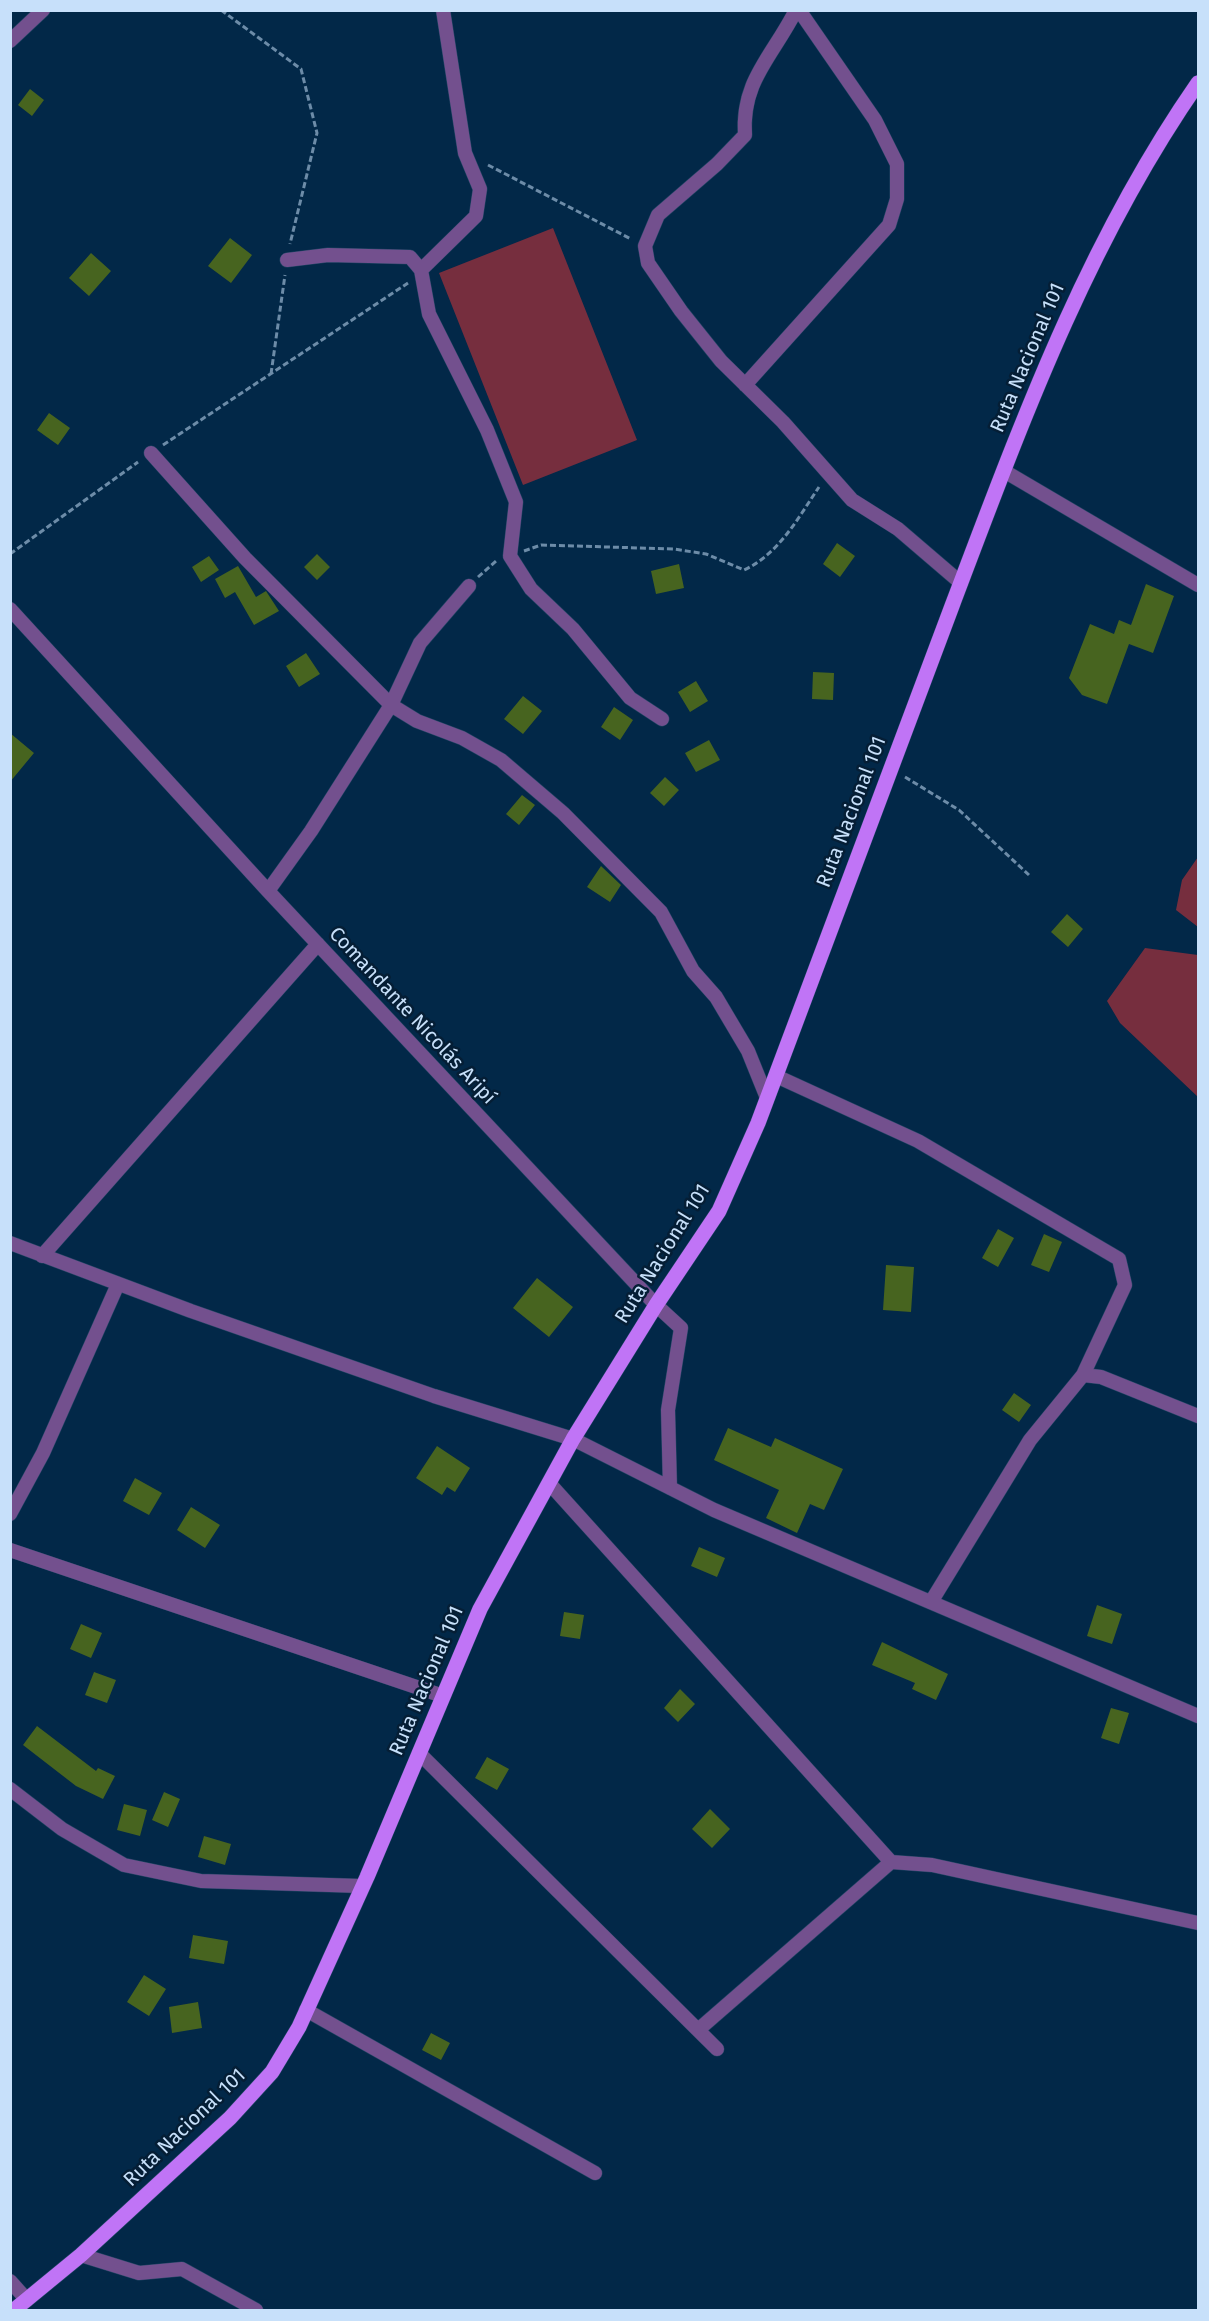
<!DOCTYPE html>
<meta charset="utf-8">
<style>
body{margin:0}
#map{position:relative;width:1209px;height:2321px;overflow:hidden;background:#022848;font-family:"Fira Sans",sans-serif}
canvas{display:block}
.frame{position:absolute;inset:0;border:12px solid #c7e0fa;pointer-events:none}
</style>
<div id="map">
<canvas width="1209" height="2321"></canvas>
<div class="frame"></div>
</div>
<script>
const context = document.querySelector('canvas').getContext('2d');
context.lineJoin = 'round';
function fill(path, color) { context.fillStyle = color; context.fill(path, 'evenodd'); }
function trace(path, color, width, dash) { context.strokeStyle = color; context.lineWidth = width; context.lineCap = dash ? 'butt' : 'round'; context.setLineDash(dash || []); context.stroke(path); }
function write(font, color, halo, rows, align = 'center') {
  context.font = font + ' "Fira Sans",sans-serif'; context.lineWidth = 5; context.setLineDash([]); context.textBaseline = 'middle'; context.strokeStyle = halo; context.fillStyle = color; for (const [text, x, y, turn = 0] of rows) {
    context.save(); context.translate(x, y); context.rotate((+turn || 0) * Math.PI / 180); context.textAlign = isNaN(turn) ? turn : align; if (halo) context.strokeText(text, 0, 0); context.fillText(text, 0, 0); context.restore();
  }
}
const green = new Path2D(`
 M553 228 637 440 523 485 439 273Z
 M1198 857V927L1176 910 1182 880Z
 M1145 948 1198 955V1097L1120 1023 1107 1001Z`);
const building = new Path2D(`
 M30 89 44 100 32 116 18 105Z
 M230 238 252 255 231 283 208 266Z
 M91 253 111 271 89 296 69 278Z
 M49 413 70 428 58 445 37 430Z
 M837 543 855 556 840 577 823 564Z
 M317 554 330 567 317 580 304 567Z
 M209 556 219 570 201 582 192 567Z
 M679 564 684 588 656 594 651 571Z
 M238 566 256 597 266 591 279 611 254 625 235 592 225 598 215 579Z
 M1146 584 1174 596 1153 653 1129 644 1107 704 1082 695 1069 678 1090 624 1114 634 1119 620 1131 625Z
 M306 653 320 674 299 687 286 666Z
 M813 672 834 673 833 700 812 699Z
 M696 681 708 701 690 712 678 692Z
 M523 696 542 711 523 734 504 719Z
 M614 707 633 720 620 740 601 727Z
 M10 733 34 753 10 782Z
 M709 740 720 760 696 772 685 753Z
 M665 777 679 790 664 806 650 793Z
 M522 795 535 805 519 825 506 814Z
 M601 866 621 885 610 902 587 887Z
 M1067 914 1083 929 1068 947 1051 932Z
 M998 1229 1014 1238 998 1267 982 1258Z
 M1044 1234 1062 1242 1049 1272 1031 1265Z
 M886 1265 914 1267 911 1312 883 1310Z
 M537 1278 573 1307 549 1337 513 1308Z
 M1014 1393 1031 1405 1019 1422 1002 1410Z
 M728 1428 771 1447 775 1438 843 1469 824 1510 810 1504 797 1533 766 1518 779 1490 714 1460Z
 M437 1446 470 1468 455 1492 447 1487 442 1495 416 1478Z
 M135 1478 162 1493 149 1515 123 1501Z
 M191 1507 220 1525 205 1548 177 1530Z
 M699 1547 725 1558 717 1577 691 1566Z
 M1097 1605 1122 1614 1112 1644 1087 1636Z
 M564 1612 584 1615 580 1639 560 1636Z
 M81 1624 102 1633 91 1658 70 1649Z
 M882 1642 948 1674 936 1700 912 1689 915 1683 872 1665Z
 M94 1672 116 1680 107 1703 85 1695Z
 M680 1689 695 1704 678 1722 664 1708Z
 M1111 1708 1129 1713 1119 1744 1101 1738Z
 M37 1726 96 1771 98 1768 115 1776 103 1799 76 1786 23 1745Z
 M487 1757 509 1769 497 1790 475 1778Z
 M164 1792 180 1799 168 1827 152 1820Z
 M124 1804 147 1810 140 1836 117 1830Z
 M710 1809 730 1829 712 1848 692 1829Z
 M204 1836 231 1844 225 1865 198 1857Z
 M193 1935 228 1941 224 1964 189 1958Z
 M144 1975 166 1989 149 2016 127 2002Z
 M198 2002 202 2028 172 2033 169 2007Z
 M431 2033 450 2043 441 2060 422 2050Z`);
const path = new Path2D(`
 M221 10 301 69 317 133 290 244
 M488 165 631 239
 M271 374 285 275
 M163 445 408 283
 M524 551 541 545 674 549 706 554 744 570C779 554 798 518 819 487
 M10 554 138 462
 M478 577 496 561
 M905 777 959 810 1029 875`);
const street = new Path2D(`
 M796 10C773 56 741 81 745 135L717 164 658 215 645 246 648 263 681 311 721 361 783 422 852 500 898 529 961 583
 M10 41 43 10
 M287 260 328 255 410 257 421 270 429 314 487 430 516 502 510 556 531 589 573 629 630 698 662 719
 M421 270 476 216 480 189 465 153 443 10
 M745 385 889 225 897 199V164L875 120 799 10
 M151 453 245 558 391 705 417 721 462 738 501 760 563 813 661 912 693 971 716 997 748 1051 767 1098
 M1004 471 1198 585
 M10 609 268 891 656 1305 681 1328 668 1410 670 1488
 M268 891 311 831 391 705 420 643 469 586
 M776 1076 918 1141 1119 1259 1125 1285 1083 1375 1030 1440 931 1602
 M10 1243 191 1311 434 1396 573 1439 714 1510 1198 1716
 M42 1256 318 944
 M1083 1375 1101 1377 1198 1416
 M549 1483 891 1862 932 1865 1198 1923
 M10 1514 43 1453 118 1284
 M10 1550 443 1696
 M419 1753 717 2049
 M10 1789 62 1829 124 1865 201 1881 361 1886
 M306 2010 595 2173
 M698 2030 891 1862
 M81 2255 139 2273 182 2269 256 2310
 M10 2281 27 2300`);
const primary = new Path2D(`
 M14 2310 81 2255 230 2118 272 2072 299 2027 367 1877 480 1609 573 1439 656 1305 719 1211 758 1123C823 951 887 778 952 606 1021 424 1086 244 1198 83`);
const streetNames = [
 ["Ruta Nacional 101",1028,358,-67],
 ["Ruta Nacional 101",852,812,-69],
 ["Comandante Nicolás Aripí",412,1016,47],
 ["Ruta Nacional 101",663,1254,-58],
 ["Ruta Nacional 101",427,1681,-67],
 ["Ruta Nacional 101",185,2128,-44]
];
fill(green, '#762e3e');
fill(building, '#47641f');
trace(street, '#224564', 15);
trace(primary, '#224564', 16);
trace(path, '#6d8ca8', 3, [6, 3]);
trace(street, '#73508e', 14);
trace(primary, '#c074f6', 15);
write('20px', '#c7e0fa', '#051e35', streetNames);
</script>
